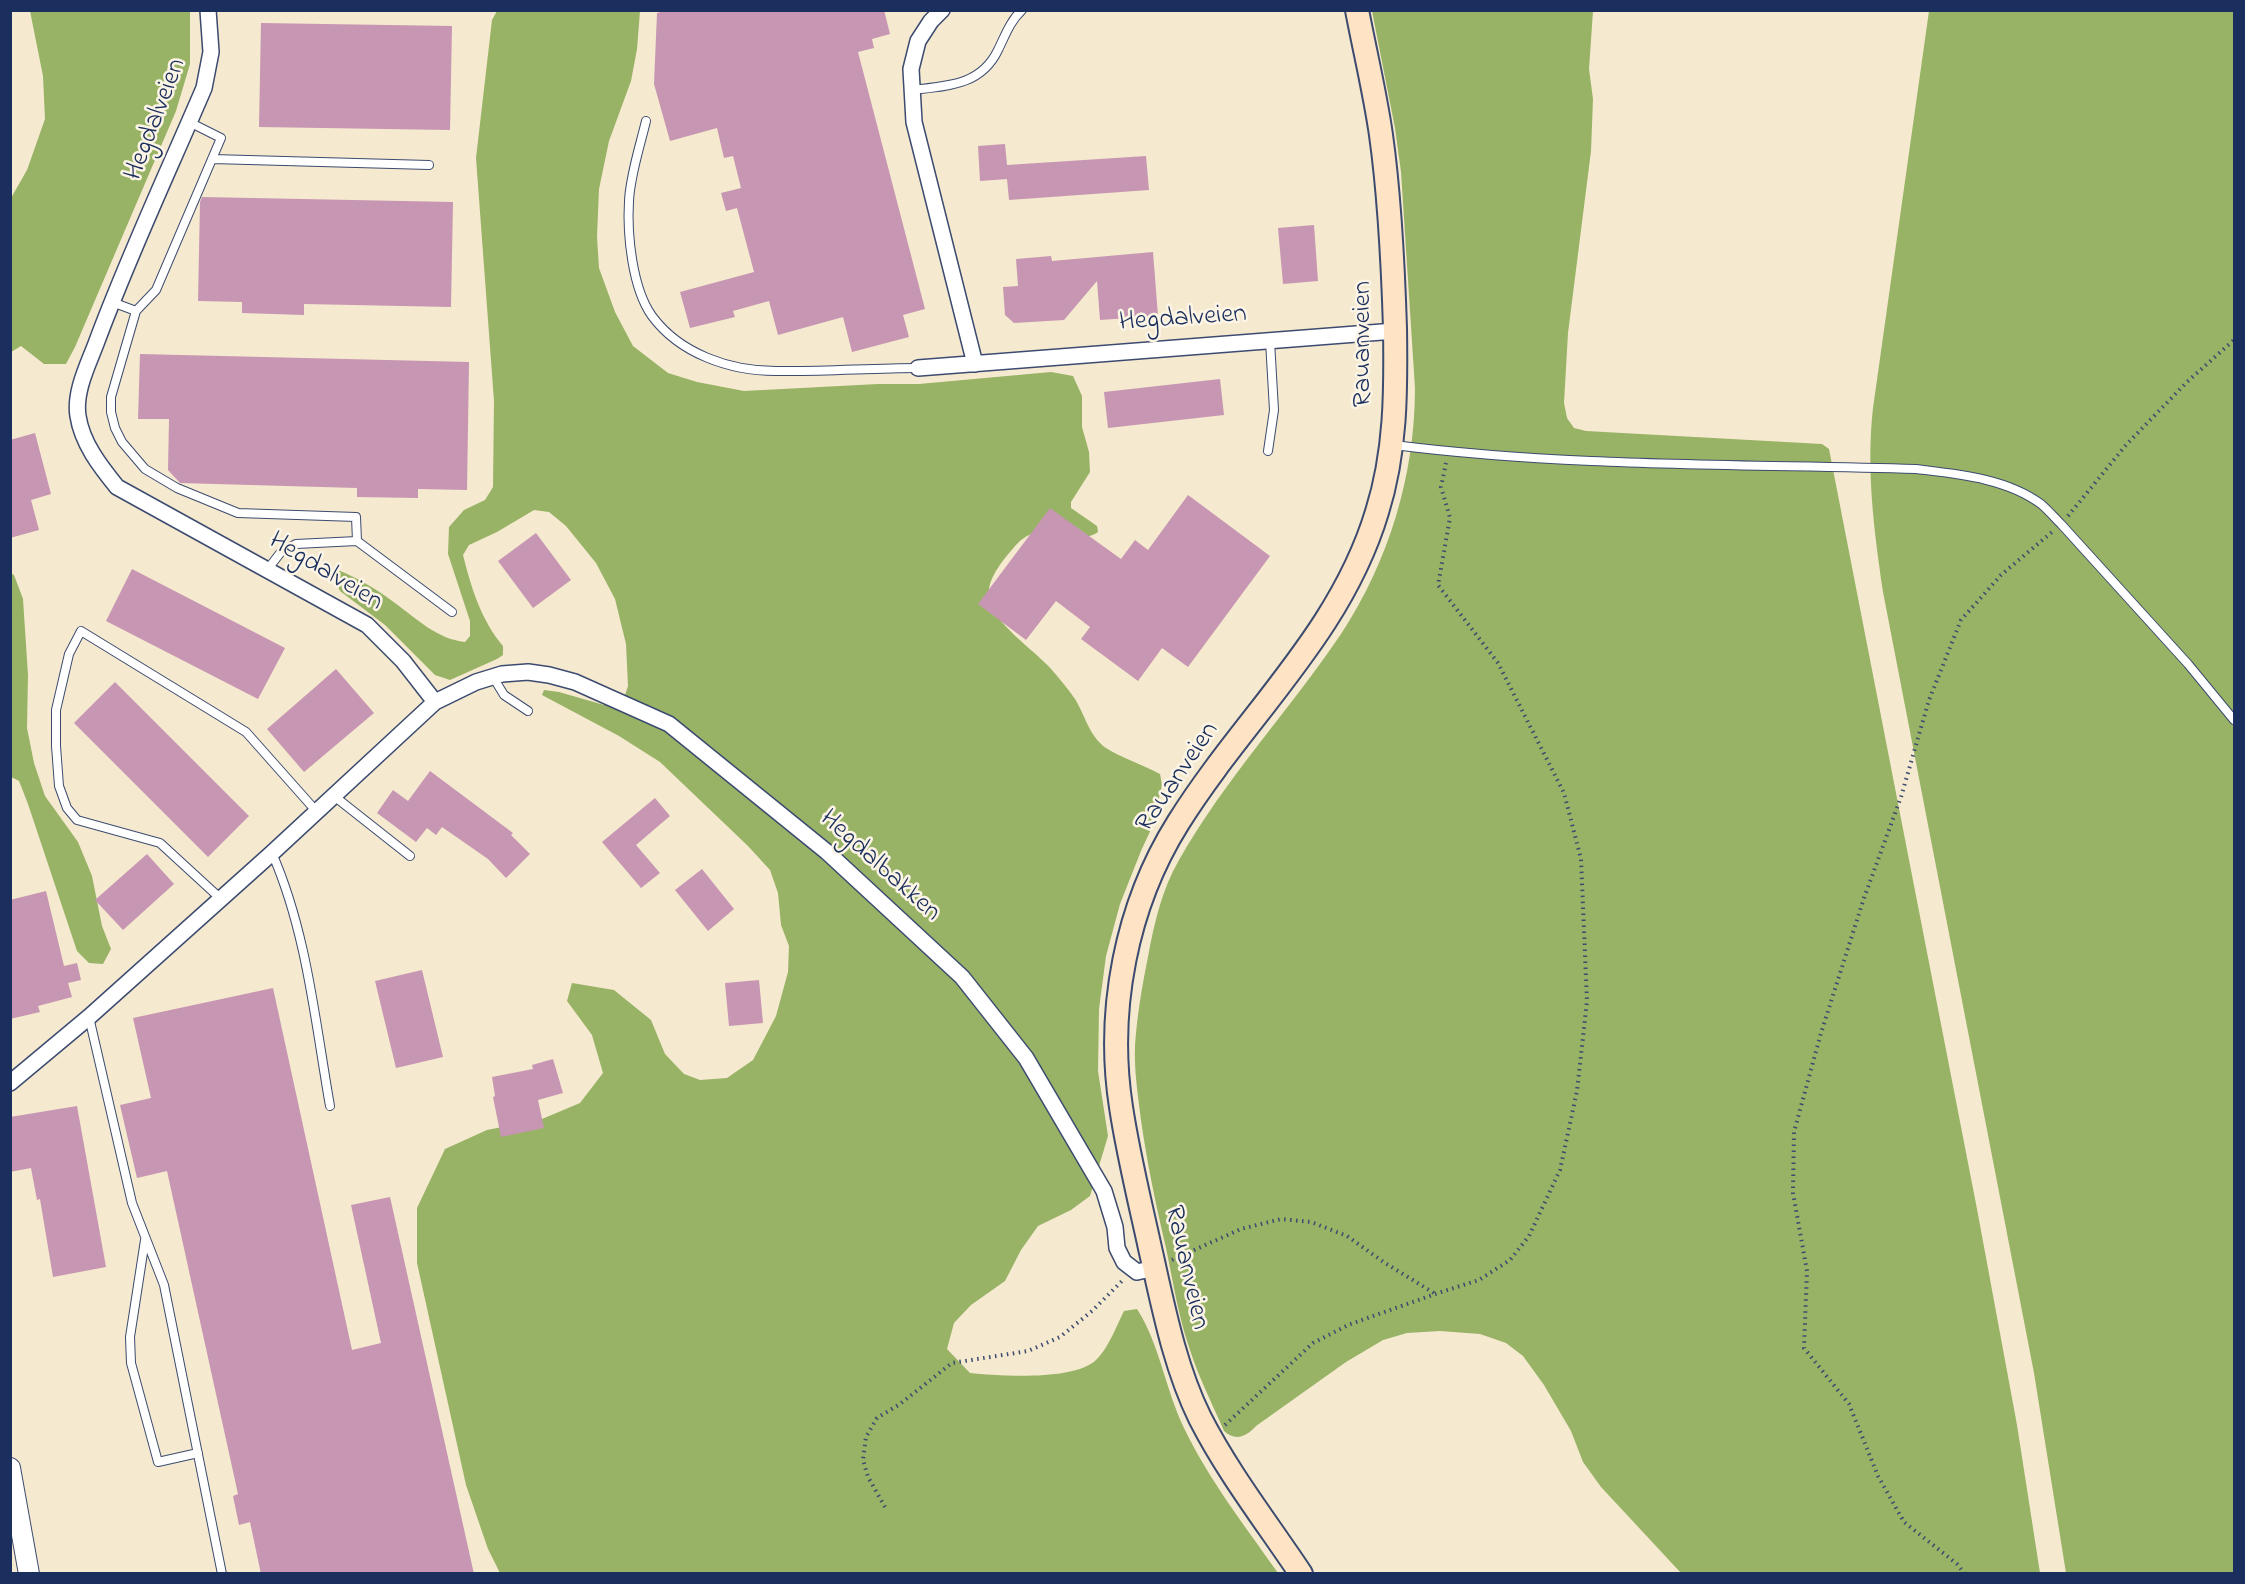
<!DOCTYPE html>
<style>
body{margin:0}
#map{position:relative;width:2245px;height:1584px;overflow:hidden;background:#f5e9cf;font-family:"Indie Flower",sans-serif}
canvas{display:block}
.frame{position:absolute;inset:0;border:12px solid #1b2f5e;pointer-events:none}
</style>
<div id="map">
<canvas width="2245" height="1584"></canvas>
<div class="frame"></div>
</div>
<script>
const context = document.querySelector('canvas').getContext('2d');
context.lineJoin = 'round';
function fill(path, color) { context.fillStyle = color; context.fill(path, 'evenodd'); }
function trace(path, color, width, dash) { context.strokeStyle = color; context.lineWidth = width; context.lineCap = dash ? 'butt' : 'round'; context.setLineDash(dash || []); context.stroke(path); }
function write(font, color, halo, rows, align = 'center') {
  context.font = font + ' "Indie Flower",sans-serif'; context.lineWidth = 5; context.setLineDash([]); context.textBaseline = 'middle'; context.strokeStyle = halo; context.fillStyle = color; for (const [text, x, y, turn = 0] of rows) {
    context.save(); context.translate(x, y); context.rotate((+turn || 0) * Math.PI / 180); context.textAlign = isNaN(turn) ? turn : align; if (halo) context.strokeText(text, 0, 0); context.fillText(text, 0, 0); context.restore();
  }
}
const forest = new Path2D(`
 M30 11H190V64L176 111 75 347 66 364H44L21 346 11 352V198L27 170 45 119 43 76Z
 M497 11H640L637 49 631 81 609 141 599 189 597 237 599 268 615 312 633 346 668 373 697 382 744 391 878 384H919L1051 372 1073 376 1082 396V427L1089 452 1090 472 1071 502V508L1097 526 1098 532C1077 548 1043 516 1017 544 1006 556 987 578 989 595 991 623 1034 649 1052 670 1060 679 1068 689 1075 699 1085 715 1089 736 1106 748 1119 757 1144 765 1160 774L1162 785 1153 825 1141 851 1120 904 1106 956 1099 1009 1098 1071 1108 1136 1090 1196 1071 1210 1038 1226 1021 1250 1005 1281 971 1305 954 1323 947 1349 970 1373C1000 1376 1074 1381 1096 1360 1108 1349 1117 1325 1124 1311L1137 1309C1160 1345 1165 1389 1184 1428 1209 1480 1245 1526 1278 1573H500L488 1549 466 1485 417 1263V1208L445 1149 487 1130 542 1119 580 1103 603 1073 592 1035 567 1001 572 983 614 990 651 1020 665 1054 684 1074 700 1080 727 1078 753 1060 776 1016 788 972 789 946 781 925 778 893 770 870 748 846 660 762 619 736 542 695 544 690 559 692 604 705 624 698 628 686 626 644 615 599 596 563 566 526 549 512 534 510 497 532 469 545 463 555C471 587 481 620 503 646V655L497 659 450 680 435 675 385 625 340 591 334 578 338 570C358 578 378 590 395 603 417 619 437 639 465 642L470 636V621L448 554 449 527 464 510 485 500 493 487 494 401 476 158 492 20Z
 M1372 11H1593L1589 69 1593 99 1591 151 1568 333 1564 403 1567 418 1574 428 1586 431 1822 444 1829 449 1977 1209 2017 1425 2040 1573H1681L1601 1487 1583 1462 1571 1431 1544 1385 1523 1356 1506 1343 1480 1334 1440 1331 1407 1333 1383 1340 1346 1362 1256 1426C1247 1436 1236 1442 1224 1431 1212 1403 1198 1376 1189 1347 1178 1315 1173 1281 1166 1248 1156 1205 1147 1163 1141 1120 1138 1096 1134 1070 1135 1046 1137 1016 1142 986 1148 957 1154 924 1162 889 1179 860 1225 779 1289 711 1341 634 1389 561 1415 475 1415 388L1401 172 1395 128Z
 M1929 11H2234V1573H2066L2034 1373 1883 592C1874 530 1866 470 1873 408Z
 M10 573 14 575 23 599 28 675 27 728 34 763 45 796 78 842 92 876 102 926 111 949 103 964 89 963 77 951 28 804 19 781 11 777Z`);
const building = new Path2D(`
 M668 10H884L890 34 872 39 874 48 858 52 925 309 903 315 909 337 852 352 843 317 778 335 769 301 733 311 735 317 690 328 680 292 754 272 737 208 726 211 721 193 741 188 733 156 724 158 717 128 670 141 654 84 657 13Z
 M261 23 452 26 450 130 259 127Z
 M1005 144 1007 165 1146 156 1149 190 1009 200 1007 179 980 181 978 146Z
 M202 197 453 202 451 307 304 304V315L242 313V302L198 301 200 202Z
 M1314 225 1318 281 1283 284 1278 228Z
 M1153 252 1158 316 1100 320 1097 281 1064 320 1014 323 1005 315 1003 287 1018 286 1016 259 1051 256 1052 261Z
 M140 354 469 362 467 490 418 489V498L357 497V488L180 483 168 470 169 419H138Z
 M1220 379 1224 415 1108 428 1104 392Z
 M35 433 51 494 31 500 39 530 10 538V440Z
 M1188 495 1270 556 1188 667 1162 648 1138 681 1081 639 1090 627 1056 601 1026 640 978 604 1050 508 1121 559 1135 540 1148 550Z
 M536 533 571 580 533 608 498 561Z
 M132 569 285 648 258 699 106 621Z
 M336 669 374 713 304 772 267 729Z
 M115 682 249 816 208 857 74 723Z
 M430 771 513 833 511 835 530 854 506 878 488 859 442 827 436 835 427 828 416 842 377 813 393 790 408 801Z
 M655 798 670 816 636 845 660 873 641 888 602 842Z
 M147 854 174 884 123 930 95 900Z
 M702 869 734 909 708 931 675 890Z
 M46 891 64 966 77 963 81 980 68 983 72 997 38 1006 40 1012 10 1019V900Z
 M422 970 443 1057 396 1068 375 981Z
 M759 980 763 1023 729 1026 725 983Z
 M273 988 352 1350 381 1343 351 1205 390 1197 474 1574H261L250 1522 239 1525 233 1496 238 1494 167 1171 137 1178 120 1105 151 1098 133 1018Z
 M553 1059 563 1093 538 1100 544 1128 501 1137 493 1097 495 1096 492 1077 533 1069 532 1065Z
 M77 1106 106 1267 53 1277 40 1199 37 1200 31 1168 10 1172V1117Z`);
const path = new Path2D(`
 M2068 516 2126 445 2187 382 2234 340
 M1172 1260 1241 1229 1281 1219 1311 1222 1347 1236 1385 1263 1434 1293
 M1225 1425 1313 1343 1348 1325 1435 1294 1479 1280 1510 1260 1529 1236 1560 1170 1577 1091 1587 1001 1581 859 1564 793 1498 663 1438 585 1450 518 1441 487 1446 463
 M885 1507 868 1477 863 1460 866 1437 877 1418 900 1404 952 1363 1028 1351 1060 1337 1092 1311 1123 1280
 M1965 1574 1957 1564 1904 1522 1878 1476 1849 1404 1804 1348 1807 1271 1793 1193 1794 1132 1821 1033 1864 898 1901 797 1929 700 1961 620 2001 575 2052 532`);
const service = new Path2D(`
 M911 90C946 86 981 86 998 50 1005 36 1010 21 1022 10
 M646 121C640 146 630 176 629 201 627 234 632 288 652 316 680 354 730 371 776 371 823 372 871 368 918 368
 M212 159 429 165
 M112 302 136 311 111 397V412L115 428 122 442 145 469 177 488 238 513 356 517 357 541 296 544 281 552 267 570
 M136 311 156 290 221 138 189 122
 M1394 445C1567 467 1742 464 1916 469 1957 474 2006 478 2041 504 2048 510 2055 518 2061 524L2188 664 2234 720
 M1268 451 1274 410 1270 341
 M357 541 452 612
 M493 677 504 695 528 711
 M334 796 410 856
 M272 853C307 933 315 1021 330 1106
 M221 899 160 843 77 820 67 808 59 786 56 746V710L69 654 81 631 246 732 317 812
 M89 1017 132 1203 164 1285 222 1574
 M145 1240 130 1337 131 1363 158 1462 198 1453`);
const minor = new Path2D(`
 M942 10 931 21 918 41 911 69 914 122 975 364
 M918 368 1395 331
 M435 702 476 682 502 674 528 672 549 675 575 682 669 724 827 852 962 977 1026 1058 1104 1191 1115 1227 1117 1248 1124 1262 1137 1272 1155 1268
 M10 1083 89 1017 272 853 435 702 403 661 367 625 117 487C100 466 82 443 78 416 74 391 89 363 97 341 129 255 168 172 204 88L211 52 208 10`);
const tertiary = new Path2D(`
 M10 1468 29 1574`);
const secondary = new Path2D(`
 M1301 1574C1267 1523 1228 1473 1200 1418 1174 1365 1163 1305 1150 1248 1140 1202 1128 1154 1121 1107 1106 1011 1126 906 1178 823 1244 717 1340 635 1377 512 1396 452 1396 391 1395 328 1393 264 1390 199 1381 135 1375 93 1365 52 1357 10`);
const streetNames = [
 ["Hegdalveien",157,120,-69],
 ["Hegdalveien",1183,320,-4],
 ["Rauanveien",1365,344,-90],
 ["Hegdalveien",325,573,31],
 ["Rauanveien",1179,778,-56],
 ["Hegdalbakken",879,867,42],
 ["Rauanveien",1185,1268,77]
];
fill(forest, '#98b365');
fill(building, '#c796b2');
trace(service, '#3c4b6f', 10);
trace(minor, '#3c4b6f', 18);
trace(tertiary, '#3c4b6f', 22);
trace(secondary, '#3c4b6f', 26);
trace(path, '#3c4b6f', 4, [1.5, 4.5]);
trace(service, '#fff', 8);
trace(minor, '#fff', 15);
trace(tertiary, '#fff', 20);
trace(secondary, '#fee4c5', 22);
write('27px', '#1b2f5e', '#fcf5e5', streetNames);
</script>
